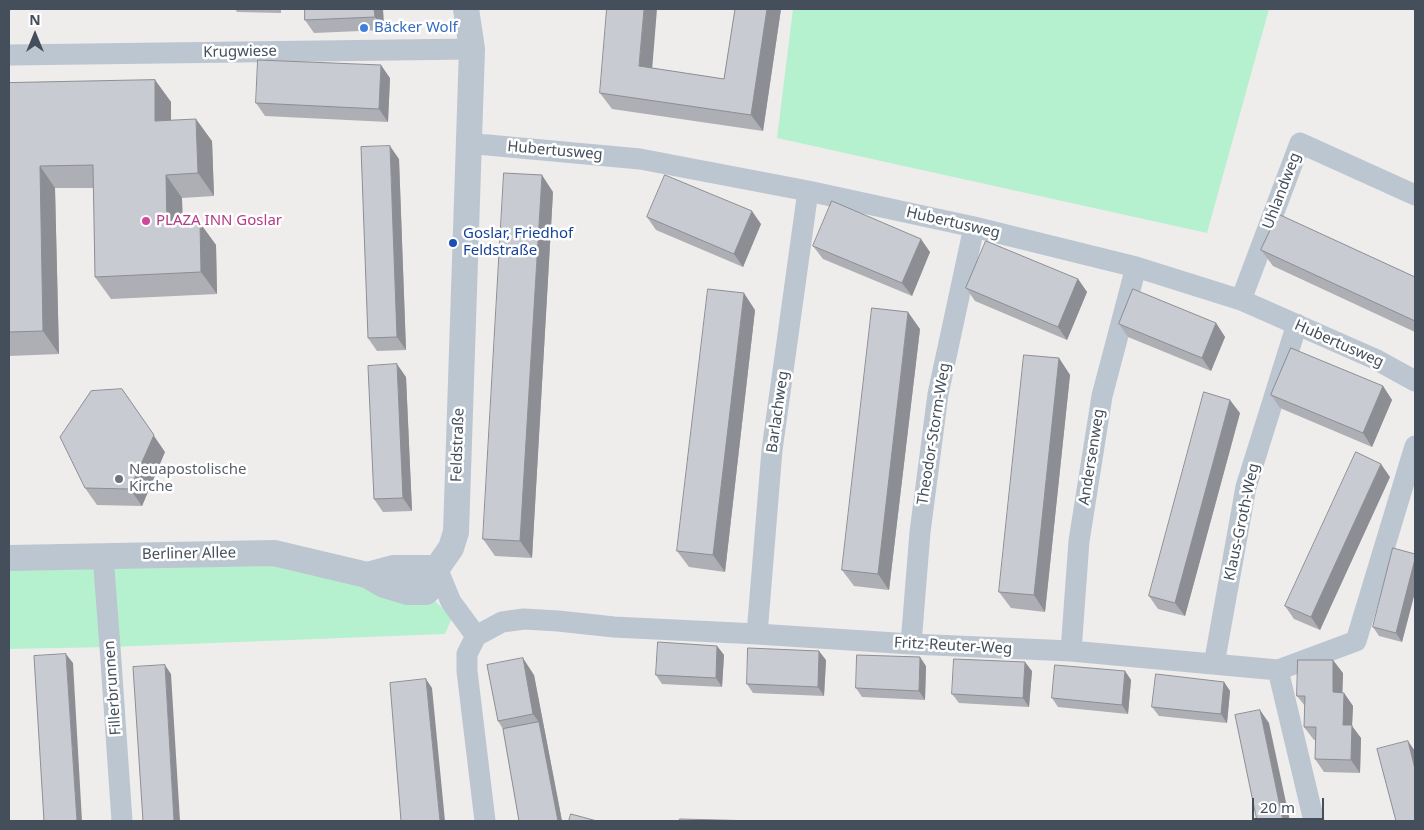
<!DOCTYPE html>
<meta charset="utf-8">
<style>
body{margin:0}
#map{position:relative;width:1424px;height:830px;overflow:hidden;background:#efecec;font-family:"Noto Sans",sans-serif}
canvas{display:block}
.frame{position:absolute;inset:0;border:10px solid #444f5b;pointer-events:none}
.north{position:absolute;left:10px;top:10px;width:50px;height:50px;-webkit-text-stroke:4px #fff;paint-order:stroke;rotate:0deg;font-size:14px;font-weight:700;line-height:20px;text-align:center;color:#444f5b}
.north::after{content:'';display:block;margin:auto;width:18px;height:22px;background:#444f5b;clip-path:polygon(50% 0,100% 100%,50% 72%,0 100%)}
.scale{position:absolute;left:1252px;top:798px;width:72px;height:22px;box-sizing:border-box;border:2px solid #444f5b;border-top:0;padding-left:6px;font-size:15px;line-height:18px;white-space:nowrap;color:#444f5b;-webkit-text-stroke:4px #fff;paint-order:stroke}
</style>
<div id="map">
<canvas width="1424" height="830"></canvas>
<div class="frame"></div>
<div class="north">N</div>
<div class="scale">20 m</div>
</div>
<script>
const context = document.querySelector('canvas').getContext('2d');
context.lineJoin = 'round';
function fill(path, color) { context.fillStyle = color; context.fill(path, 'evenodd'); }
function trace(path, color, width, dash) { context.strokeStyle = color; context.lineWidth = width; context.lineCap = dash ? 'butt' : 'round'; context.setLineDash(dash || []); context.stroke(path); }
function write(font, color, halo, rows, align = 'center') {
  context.font = font + ' "Noto Sans",sans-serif'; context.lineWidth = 5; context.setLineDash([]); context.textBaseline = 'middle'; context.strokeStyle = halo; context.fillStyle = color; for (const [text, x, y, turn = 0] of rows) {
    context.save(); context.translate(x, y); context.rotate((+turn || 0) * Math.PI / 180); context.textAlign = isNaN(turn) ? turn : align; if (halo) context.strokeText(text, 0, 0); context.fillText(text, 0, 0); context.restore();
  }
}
const green = new Path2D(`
 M793 9H1269L1207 233 777 138Z
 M274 553 426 592 452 618 445 634 110 647 9 649V558Z`);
const minor = new Path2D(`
 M9 55 472 49
 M470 144 488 145 640 159 808 191 974 227 1136 267 1241 300 1375 359 1415 381
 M1241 300 1300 143 1415 195
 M103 556 110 647 122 821
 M437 568 451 602 476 636 467 654V671L485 821
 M757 634 772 450 808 191
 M476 636 502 622 524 619 558 621 614 627 757 634 911 644 1071 651 1278 670 1314 821
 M911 644 920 532 938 394 974 227
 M1071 651 1079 541 1102 396 1136 267
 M1214 664 1246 487 1297 324
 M1278 670 1356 641 1415 446`);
const tertiary = new Path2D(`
 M9 558 274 553 367 575 384 585 408 592H426L432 586 437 568 451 548 456 532 472 49 466 9
 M367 575 393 568H437`);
const wall = new Path2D(`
 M235 9H281V13L237 12Z
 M305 9H383L384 30 314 33 305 20Z
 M735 9H781L763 131 612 109 600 93 652 68 724 79Z
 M390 78 388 122 265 116 256 103Z
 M155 80 171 102V120L212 141 214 196 182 198 183 224 200 223 216 245 217 294 111 299 95 277 94 188H55L59 354 9 356V83Z
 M399 159 406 350 377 351 368 338Z
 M553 192 532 558 495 556 483 539Z
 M647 217 761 224 743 267 656 230Z
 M813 246 930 252 912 296 823 259Z
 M1261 250 1415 277V332L1273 266Z
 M1078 279 1087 292 1067 340 975 301 966 288Z
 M755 310 725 572 689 567 677 551Z
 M1216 323 1225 337 1211 371 1128 337 1119 324Z
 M920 329 889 590 854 586 842 570Z
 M1059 358 1070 375 1045 612 1011 608 999 592Z
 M406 377 412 511 383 512 374 499Z
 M1383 386 1392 400 1372 447 1280 408 1271 395Z
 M1240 413 1185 616 1158 609 1149 596Z
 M165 452 142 506 97 505 85 488Z
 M1390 477 1320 630 1294 619 1285 606Z
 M1415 554V592L1402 642 1379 636 1373 627Z
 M717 646 724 655 722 687 662 684 656 675Z
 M826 660 824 696 753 693 747 684Z
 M926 666 925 700 862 697 856 688Z
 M1032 671 1029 707 959 703 952 694Z
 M1125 671 1131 680 1128 714 1058 707 1052 698Z
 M1343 673 1342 693H1344L1353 706 1352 726 1361 738 1360 773 1324 772 1315 759 1316 740H1314L1304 727 1305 706 1297 696Z
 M534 675 562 821H519L503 729 498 721Z
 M1224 682 1230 691 1227 723 1159 716 1152 707Z`);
const shadedWall = new Path2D(`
 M374 9H383L384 30 375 17Z
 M644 9H657L651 83 639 66Z
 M767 9H781L763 131 751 115Z
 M381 65 390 78 388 122 379 109Z
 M155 80 171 102V143L155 121Z
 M196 119 212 141 214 196 198 173Z
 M390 146 399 159 406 350 397 337Z
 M40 166 55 188 59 354 43 331Z
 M166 175 182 198 183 247 167 225Z
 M542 175 553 192 532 558 520 541Z
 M752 211 761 224 743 267 734 254Z
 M200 223 216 245 217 294 201 272Z
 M921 239 930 252 912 296 902 283Z
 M1078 279 1087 292 1067 340 1058 327Z
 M744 293 755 310 725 572 713 555Z
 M908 312 920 329 889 590 878 574Z
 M1216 323 1225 337 1211 371 1202 358Z
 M1059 358 1070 375 1045 612 1034 595Z
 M397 364 406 377 412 511 403 498Z
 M1383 386 1392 400 1372 447 1363 433Z
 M122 389 165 452 142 506 130 489Z
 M1230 400 1240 413 1185 616 1175 603Z
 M1381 464 1390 477 1320 630 1311 617Z
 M1415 559V592L1402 642 1396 633Z
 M717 646 724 655 722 687 716 678Z
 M819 651 826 660 824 696 818 687Z
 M66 654 73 663 82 821H77Z
 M920 657 926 666 925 700 919 691Z
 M523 658 534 675 562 821H558L539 722 533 714Z
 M1333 660 1343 673 1342 706 1333 692Z
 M1025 662 1032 671 1029 707 1023 698Z
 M165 665 171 674 180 821H174Z
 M1125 671 1131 680 1128 714 1122 705Z
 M426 679 432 688 445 821H440Z
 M1224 682 1230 691 1227 723 1221 714Z
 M1344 693 1353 706 1352 726 1361 738 1360 773 1351 760 1343 725Z
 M1260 710 1269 723 1290 821H1283Z
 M1408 741 1415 751V769Z`);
const building = new Path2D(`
 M305 9H374L375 17 305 20Z
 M607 9H644L639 66 724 79 735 9H767L751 115 600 93Z
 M258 60 381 65 379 109 256 103Z
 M155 80V121L196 119 198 173 166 175 167 225 200 223 201 272 95 277 93 165 40 166 43 331 9 332V83Z
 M390 146 397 337 368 338 361 147Z
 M504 173 542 175 520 541 483 539Z
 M665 175 752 211 734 254 647 217Z
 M832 201 921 239 902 283 813 246Z
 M1278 214 1415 277V321L1261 250Z
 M986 241 1078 279 1058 327 966 288Z
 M708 289 744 293 713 555 677 551Z
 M1133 289 1216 323 1202 358 1119 324Z
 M872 308 908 312 878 574 842 570Z
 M1291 348 1383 386 1363 433 1271 395Z
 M1024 355 1059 358 1034 595 999 592Z
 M397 364 403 498 374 499 368 366Z
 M122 389 154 435 130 489 85 488 60 437 91 391Z
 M1204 392 1230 400 1175 603 1149 596Z
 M1356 452 1381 464 1311 617 1285 606Z
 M1393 548 1415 554V559L1396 633 1373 627Z
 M658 642 717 646 716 678 656 675Z
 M748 648 819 651 818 687 747 684Z
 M66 654 77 821H44L34 656Z
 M857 655 920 657 919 691 856 688Z
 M523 658 533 714 498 721 487 665Z
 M954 659 1025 662 1023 698 952 694Z
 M1298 660H1333V692L1344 693 1343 725H1352L1351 760 1315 759 1316 727H1304L1305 696H1297Z
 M165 665 174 821H143L133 667Z
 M1055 665 1125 671 1122 705 1052 698Z
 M1156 674 1224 682 1221 714 1152 707Z
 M426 679 440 821H401L390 683Z
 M1260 710 1283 821H1257L1235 715Z
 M539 722 558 821H519L503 729Z
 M1408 741 1415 769V821H1396L1377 749Z
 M571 814 597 821H569Z
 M680 819 758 821H679Z`);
const markers = [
 [364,28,5,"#3f7fe0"],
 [146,221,5,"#d1479c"],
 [453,243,5,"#1a4fb4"],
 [119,479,5,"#6b7280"]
];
const shopNames = [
 ["Bäcker Wolf",374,28]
];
const streetNames = [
 ["Krugwiese",240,52,-1],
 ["Hubertusweg",555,151,5],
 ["Uhlandweg",1282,191,-69],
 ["Hubertusweg",953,223,13],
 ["Hubertusweg",1339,344,24],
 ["Barlachweg",778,412,-82],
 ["Theodor-Storm-Weg",934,434,-81],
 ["Feldstraße",458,445,-88],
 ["Andersenweg",1092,457,-81],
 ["Klaus-Groth-Weg",1242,522,-78],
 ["Berliner Allee",189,554,-1],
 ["Fritz-Reuter-Weg",953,646,3],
 ["Fillerbrunnen",113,688,-94]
];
const hotelNames = [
 ["PLAZA INN Goslar",156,221]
];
const transitNames = [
 ["Goslar, Friedhof",463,234],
 ["Feldstraße",463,251]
];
const worshipNames = [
 ["Neuapostolische",129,470],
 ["Kirche",129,487]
];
fill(green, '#b6f1cf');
trace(minor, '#bcc6d0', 21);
trace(tertiary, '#bcc6d0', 26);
fill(wall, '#adafb5');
fill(shadedWall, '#8d8e93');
fill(building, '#c9cbd2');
trace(building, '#8d8e93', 1);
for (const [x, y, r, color] of markers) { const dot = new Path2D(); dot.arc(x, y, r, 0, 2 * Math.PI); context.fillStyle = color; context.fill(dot); trace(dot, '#fff', 2); }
write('15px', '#366cbe', '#fff', shopNames, 'left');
write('15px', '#444f5b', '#fff', streetNames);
write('15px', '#b23c85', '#fff', hotelNames, 'left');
write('15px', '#164399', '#fff', transitNames, 'left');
write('15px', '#5b616d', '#fff', worshipNames, 'left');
</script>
